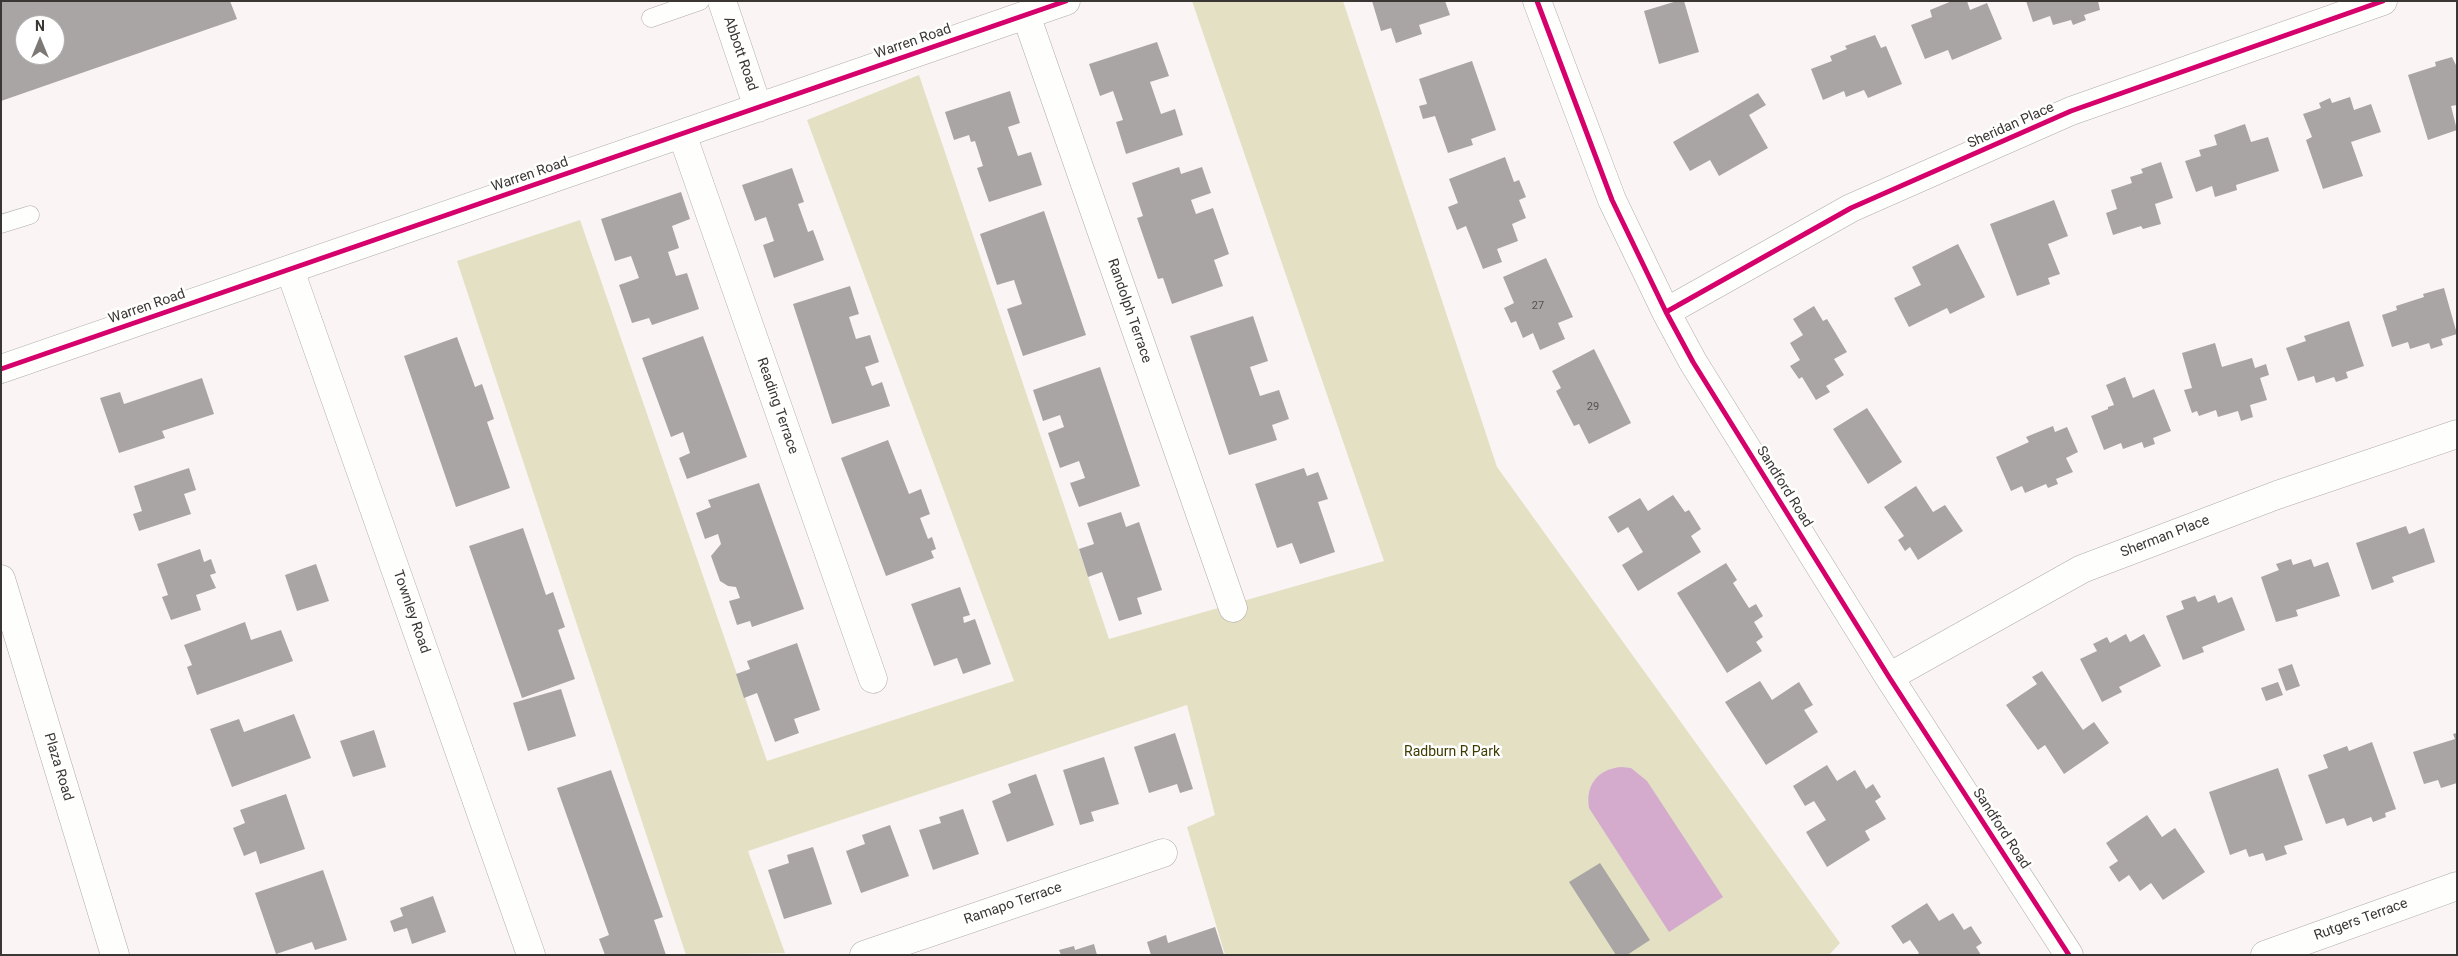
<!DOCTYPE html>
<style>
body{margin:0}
#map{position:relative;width:2458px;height:956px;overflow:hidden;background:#faf5f4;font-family:Roboto,sans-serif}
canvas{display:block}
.frame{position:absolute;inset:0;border:2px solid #393634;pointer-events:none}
.north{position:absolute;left:15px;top:15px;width:50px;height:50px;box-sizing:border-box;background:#fff;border:1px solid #b0afae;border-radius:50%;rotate:0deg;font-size:14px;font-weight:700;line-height:20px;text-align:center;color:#393634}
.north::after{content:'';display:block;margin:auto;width:18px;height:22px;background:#7d7977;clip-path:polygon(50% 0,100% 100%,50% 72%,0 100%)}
</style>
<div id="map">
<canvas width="2458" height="956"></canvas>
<div class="frame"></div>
<div class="north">N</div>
</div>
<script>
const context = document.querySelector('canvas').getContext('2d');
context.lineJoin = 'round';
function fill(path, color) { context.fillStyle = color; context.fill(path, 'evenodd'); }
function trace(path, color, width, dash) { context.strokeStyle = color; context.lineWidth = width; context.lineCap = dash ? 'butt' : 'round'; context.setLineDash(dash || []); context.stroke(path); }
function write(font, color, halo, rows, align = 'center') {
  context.font = font + ' Roboto,sans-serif'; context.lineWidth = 5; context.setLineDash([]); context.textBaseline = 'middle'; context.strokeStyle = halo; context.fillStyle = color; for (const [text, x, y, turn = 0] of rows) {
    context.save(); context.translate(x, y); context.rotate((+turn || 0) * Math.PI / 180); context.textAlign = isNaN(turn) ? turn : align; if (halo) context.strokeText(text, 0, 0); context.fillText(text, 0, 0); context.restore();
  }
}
const green = new Path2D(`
 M1192 1H1343L1497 467 1840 943 1829 955H1225L1187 827 1215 815 1187 705 748 851 785 953 686 955 457 261 580 220 767 761 1014 681 807 120 919 75 1109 639 1384 561Z`);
const water = new Path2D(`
 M1621 767 1631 768 1647 781 1723 897 1669 932 1589 808C1585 785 1598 769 1621 767Z`);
const building = new Path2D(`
 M1 1H230L237 19 1 101ZM25 25H55V55H25Z
 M1372 1H1445L1450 15 1419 25 1422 34 1396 43 1391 28 1381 31Z
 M1677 1H1684L1699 52 1659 64 1644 11Z
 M1952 1H1967L1970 10 1987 3 2002 39 1952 60 1948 50 1925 59 1911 25 1932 17 1930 10Z
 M2026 1H2098L2100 10 2084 15 2086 20 2073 25 2071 20 2053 25 2050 16 2033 22Z
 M1875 35 1881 48 1886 46 1902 84 1868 98 1864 90 1846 97 1844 91 1823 100 1811 69 1832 61 1830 56 1847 49 1845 46Z
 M1157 42 1169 76 1150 82 1161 114 1175 109 1183 135 1126 154 1116 122 1123 120 1113 91 1100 96 1089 64Z
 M2452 57 2457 67V105L2451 106 2457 130 2428 140 2408 75 2436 66 2435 62Z
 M1472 61 1496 130 1471 139 1473 145 1448 153 1435 116 1423 119 1419 106 1427 104 1419 79Z
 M1010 91 1020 123 1008 127 1018 156 1031 152 1042 185 989 202 977 168 983 166 975 141 971 142 969 135 954 140 945 112Z
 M1758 93 1766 105 1749 115 1768 148 1719 176 1710 160 1690 171 1673 142Z
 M2350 97 2354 110 2371 104 2381 132 2351 142 2363 176 2323 189 2306 140 2312 137 2303 114 2321 108 2319 103 2330 98 2332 103Z
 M2245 124 2251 142 2268 137 2279 171 2236 185 2237 190 2215 197 2212 186 2196 192 2185 161 2201 156 2199 150 2217 145 2214 135Z
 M1505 157 1514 182 1519 180 1526 197 1519 200 1526 218 1512 224 1518 241 1497 249 1502 262 1483 269 1466 226 1457 230 1448 207 1458 203 1449 179Z
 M2161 162 2173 198 2155 204 2161 224 2143 229 2141 226 2113 235 2106 213 2117 209 2111 190 2132 183 2130 177 2143 173 2141 169Z
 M1179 167 1181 174 1202 167 1211 193 1191 200 1196 214 1213 208 1229 254 1214 260 1223 286 1172 304 1163 278 1158 279 1137 218 1143 216 1132 183Z
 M792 168 804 202 798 204 808 232 813 230 824 260 774 278 763 245 774 241 766 217 755 221 742 185Z
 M681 192 690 219 672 226 679 248 668 252 676 276 687 273 699 309 652 325 649 318 632 323 619 285 639 278 631 256 615 261 601 219Z
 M2054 200 2068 236 2048 244 2060 274 2048 278 2050 284 2017 296 1990 224Z
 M1044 211 1086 335 1023 356 1007 309 1022 304 1014 280 997 285 980 234Z
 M1958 244 1985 297 1950 314 1947 308 1909 327 1894 298 1921 285 1912 267Z
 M1546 258 1573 317 1558 323 1565 339 1540 350 1533 333 1523 338 1516 321 1511 323 1504 308 1514 303 1503 277Z
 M850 286 859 314 849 317 856 339 870 335 879 362 865 367 872 386 882 382 890 406 832 424 793 304Z
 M2444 288 2457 334 2441 339 2443 345 2431 349 2429 343 2410 349 2408 342 2392 347 2382 315 2397 310 2396 306 2424 297 2423 294Z
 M1814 306 1823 321 1827 319 1847 352 1834 359 1844 375 1826 386 1830 392 1816 400 1802 377 1799 379 1790 366 1800 360 1790 343 1803 335 1793 319Z
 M1253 316 1268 361 1250 367 1260 396 1279 390 1289 419 1272 425 1277 440 1229 455 1190 336Z
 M2349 321 2364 366 2346 372 2348 378 2336 382 2334 377 2316 383 2314 376 2298 381 2286 348 2306 341 2304 336Z
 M703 336 747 457 687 479 679 458 690 453 683 432 671 437 642 358Z
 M457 337 475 387 482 384 494 419 487 422 510 488 456 507 404 356Z
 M2215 343 2222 367 2252 358 2255 368 2266 364 2269 375 2260 378 2267 400 2250 405 2253 417 2241 421 2238 411 2218 417 2216 410 2199 416 2197 411 2192 413 2184 390 2192 388 2182 353Z
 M1594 349 1631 423 1589 444 1579 424 1574 426 1556 391 1561 388 1552 371Z
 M1100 367 1140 486 1079 507 1070 483 1085 478 1079 461 1060 468 1048 433 1064 427 1060 415 1043 421 1033 390Z
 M2125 377 2133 398 2154 389 2171 431 2153 438 2155 444 2144 448 2142 442 2123 449 2121 443 2104 450 2091 416 2108 409V407L2114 405 2106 385Z
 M202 378 214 414 162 431 165 438 119 453 100 398 120 392 124 404Z
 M1867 408 1902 462 1868 484 1833 429Z
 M2053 426 2055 432 2067 427 2078 452 2066 458 2073 472 2056 479 2058 484 2048 488 2046 484 2025 493 2022 486 2011 491 1996 457 2029 442 2026 437Z
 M888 440 909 494 921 489 930 514 920 518 928 539 932 537 936 549 931 551 934 558 886 576 841 458Z
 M189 468 196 490 184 494 191 514 139 531 133 514 142 511 134 486Z
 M1304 468 1307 476 1318 472 1328 499 1318 502 1335 552 1300 564 1292 543 1277 548 1255 484Z
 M759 483 804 609 752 627 750 621 737 625 729 601 740 598 736 587 728 586 720 581 711 556 721 544 718 534 705 539 696 513 711 507 708 500Z
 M1916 486 1933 512 1945 505 1963 531 1918 560 1910 547 1905 551 1898 540 1904 536 1884 507Z
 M1673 495 1685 512 1689 510 1701 529 1691 536 1701 552 1638 591 1622 565 1643 552 1628 527 1618 533 1608 517 1640 498 1648 511Z
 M1121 512 1126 527 1139 522 1162 590 1137 598 1142 614 1119 621 1102 572 1088 577 1079 549 1094 544 1087 523Z
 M2406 526 2409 534 2424 528 2435 562 2392 577 2394 582 2372 590 2356 543Z
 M523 528 546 595 553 592 565 627 558 630 575 679 522 698 469 546Z
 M200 549 204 562 211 559 216 573 210 575 216 588 196 595 201 610 171 620 162 597 168 595 157 564Z
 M2291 559 2293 565 2311 559 2314 567 2328 562 2340 596 2296 610 2298 616 2276 622 2261 577 2279 570 2276 564Z
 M1726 563 1737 580 1733 583 1749 608 1756 604 1763 616 1754 622 1763 637 1756 642 1762 651 1727 673 1677 593Z
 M316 564 329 601 297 611 285 575Z
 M960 587 970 615 963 617 964 623 975 619 991 664 963 674 957 658 934 666 911 604Z
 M2215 595 2218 603 2232 597 2245 630 2202 647 2204 652 2183 660 2166 616 2184 609 2181 601 2195 596 2198 602Z
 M245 622 251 640 281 630 293 661 197 695 187 667 192 665 184 645Z
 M2126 634 2130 642 2144 634 2161 666 2119 687 2122 692 2102 702 2080 659 2097 651 2093 644 2107 637 2110 643Z
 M797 643 820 710 794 719 799 733 775 742 757 693 744 698 736 674 750 669 747 661Z
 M2292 664 2300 686 2286 691 2278 669Z
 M2042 671 2083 730 2094 722 2109 743 2064 774 2045 745 2038 750 2006 705 2037 684 2032 677Z
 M1760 681 1772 700 1799 682 1813 705 1804 710 1818 732 1766 765 1725 702Z
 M2278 682 2283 695 2266 701 2261 688Z
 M561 689 576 736 528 751 513 703Z
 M294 714 311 758 232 787 210 729 239 719 244 732Z
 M374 730 386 767 353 777 340 741Z
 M1175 733 1193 789 1180 793 1177 784 1149 793 1134 747Z
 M2457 733V783L2441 788 2438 780 2424 784 2413 752 2455 739 2453 734Z
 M2372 742 2396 809 2385 813 2386 817 2373 822 2371 817 2347 826 2344 818 2326 824 2308 775 2328 768 2323 755 2347 746 2349 751Z
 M1104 757 1119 804 1091 812 1094 821 1080 825 1063 770Z
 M1827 765 1837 781 1855 770 1866 789 1873 784 1881 797 1875 801 1886 819 1865 831 1870 840 1827 867 1806 832 1826 820 1814 801 1805 806 1793 786Z
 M2278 768 2303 840 2284 846 2287 854 2266 861 2263 853 2249 857 2246 849 2230 855 2209 792Z
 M611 770 663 917 654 920 666 955H605L599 939 609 935 557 788Z
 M1036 774 1054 825 1007 842 992 801 1011 793 1008 784Z
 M286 794 305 849 260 864 256 851 244 856 233 828 245 823 240 810Z
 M963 809 979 854 933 870 919 830 941 823 939 817Z
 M2147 815 2162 837 2175 828 2205 872 2163 900 2151 883 2140 891 2129 875 2119 882 2109 867 2118 861 2106 843Z
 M890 825 909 876 861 893 846 851 865 844 862 835Z
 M813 847 832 904 784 919 768 870 789 863 787 855Z
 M1600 863 1650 940 1627 955H1616L1569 882Z
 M323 870 347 940 315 950 312 942 276 954 255 893Z
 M433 896 446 932 412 944 407 928 394 932 390 921 403 916 400 908Z
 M1927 903 1939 921 1953 913 1964 930 1971 926 1982 943 1976 947 1981 955H1917L1919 953 1910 940 1903 944 1891 926Z
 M1215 927 1224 955H1151L1147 942 1166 935 1168 943Z
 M1094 944 1097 955H1061L1059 950 1074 946 1075 950Z`);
const lane = new Path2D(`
 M651 18 700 1
 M1 224 30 215`);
const street = new Path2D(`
 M722 1 758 108
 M1537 1 1612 200 1666 312 1693 362 1889 677 2069 955
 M1026 15 1233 608
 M682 134 873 679
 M290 270 531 955
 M1666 312 1851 208 2071 111 2383 1
 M1 369 1066 1
 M1889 677 2082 569 2277 495 2457 434
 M864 955 1163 853
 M2265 955 2457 886`);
const secondary = new Path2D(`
 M1 579 115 955`);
const cycleway = new Path2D(`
 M1537 1 1612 200 1666 312 1693 362 1889 677 2069 955
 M1666 312 1851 208 2071 111 2383 1
 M1 369 1066 1`);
const numberNames = [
 ["27",1538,306],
 ["29",1593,407]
];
const streetNames = [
 ["Warren Road",913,42,-19],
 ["Abbott Road",740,54,71],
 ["Sheridan Place",2011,126,-24],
 ["Warren Road",530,175,-19],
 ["Warren Road",147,307,-19],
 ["Randolph Terrace",1129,311,71],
 ["Reading Terrace",777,406,71],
 ["Sandford Road",1784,487,58],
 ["Sherman Place",2165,537,-21],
 ["Townley Road",411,612,71],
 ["Plaza Road",58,767,73],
 ["Sandford Road",2001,829,57],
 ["Ramapo Terrace",1013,904,-19],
 ["Rutgers Terrace",2361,920,-20]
];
const parkNames = [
 ["Radburn R Park",1452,752]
];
fill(green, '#e3e0c4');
fill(water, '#d4abcd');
fill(building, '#a8a5a4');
trace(lane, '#afabaa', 19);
trace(street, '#afabaa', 29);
trace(secondary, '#afabaa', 29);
trace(lane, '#fefefd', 18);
trace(street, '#fefefd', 28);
trace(secondary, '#fefefd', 28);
trace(cycleway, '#d6006c', 5);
write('11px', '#555250', null, numberNames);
write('14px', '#393634', '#fff', streetNames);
write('14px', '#3e3b00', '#fff', parkNames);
</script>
